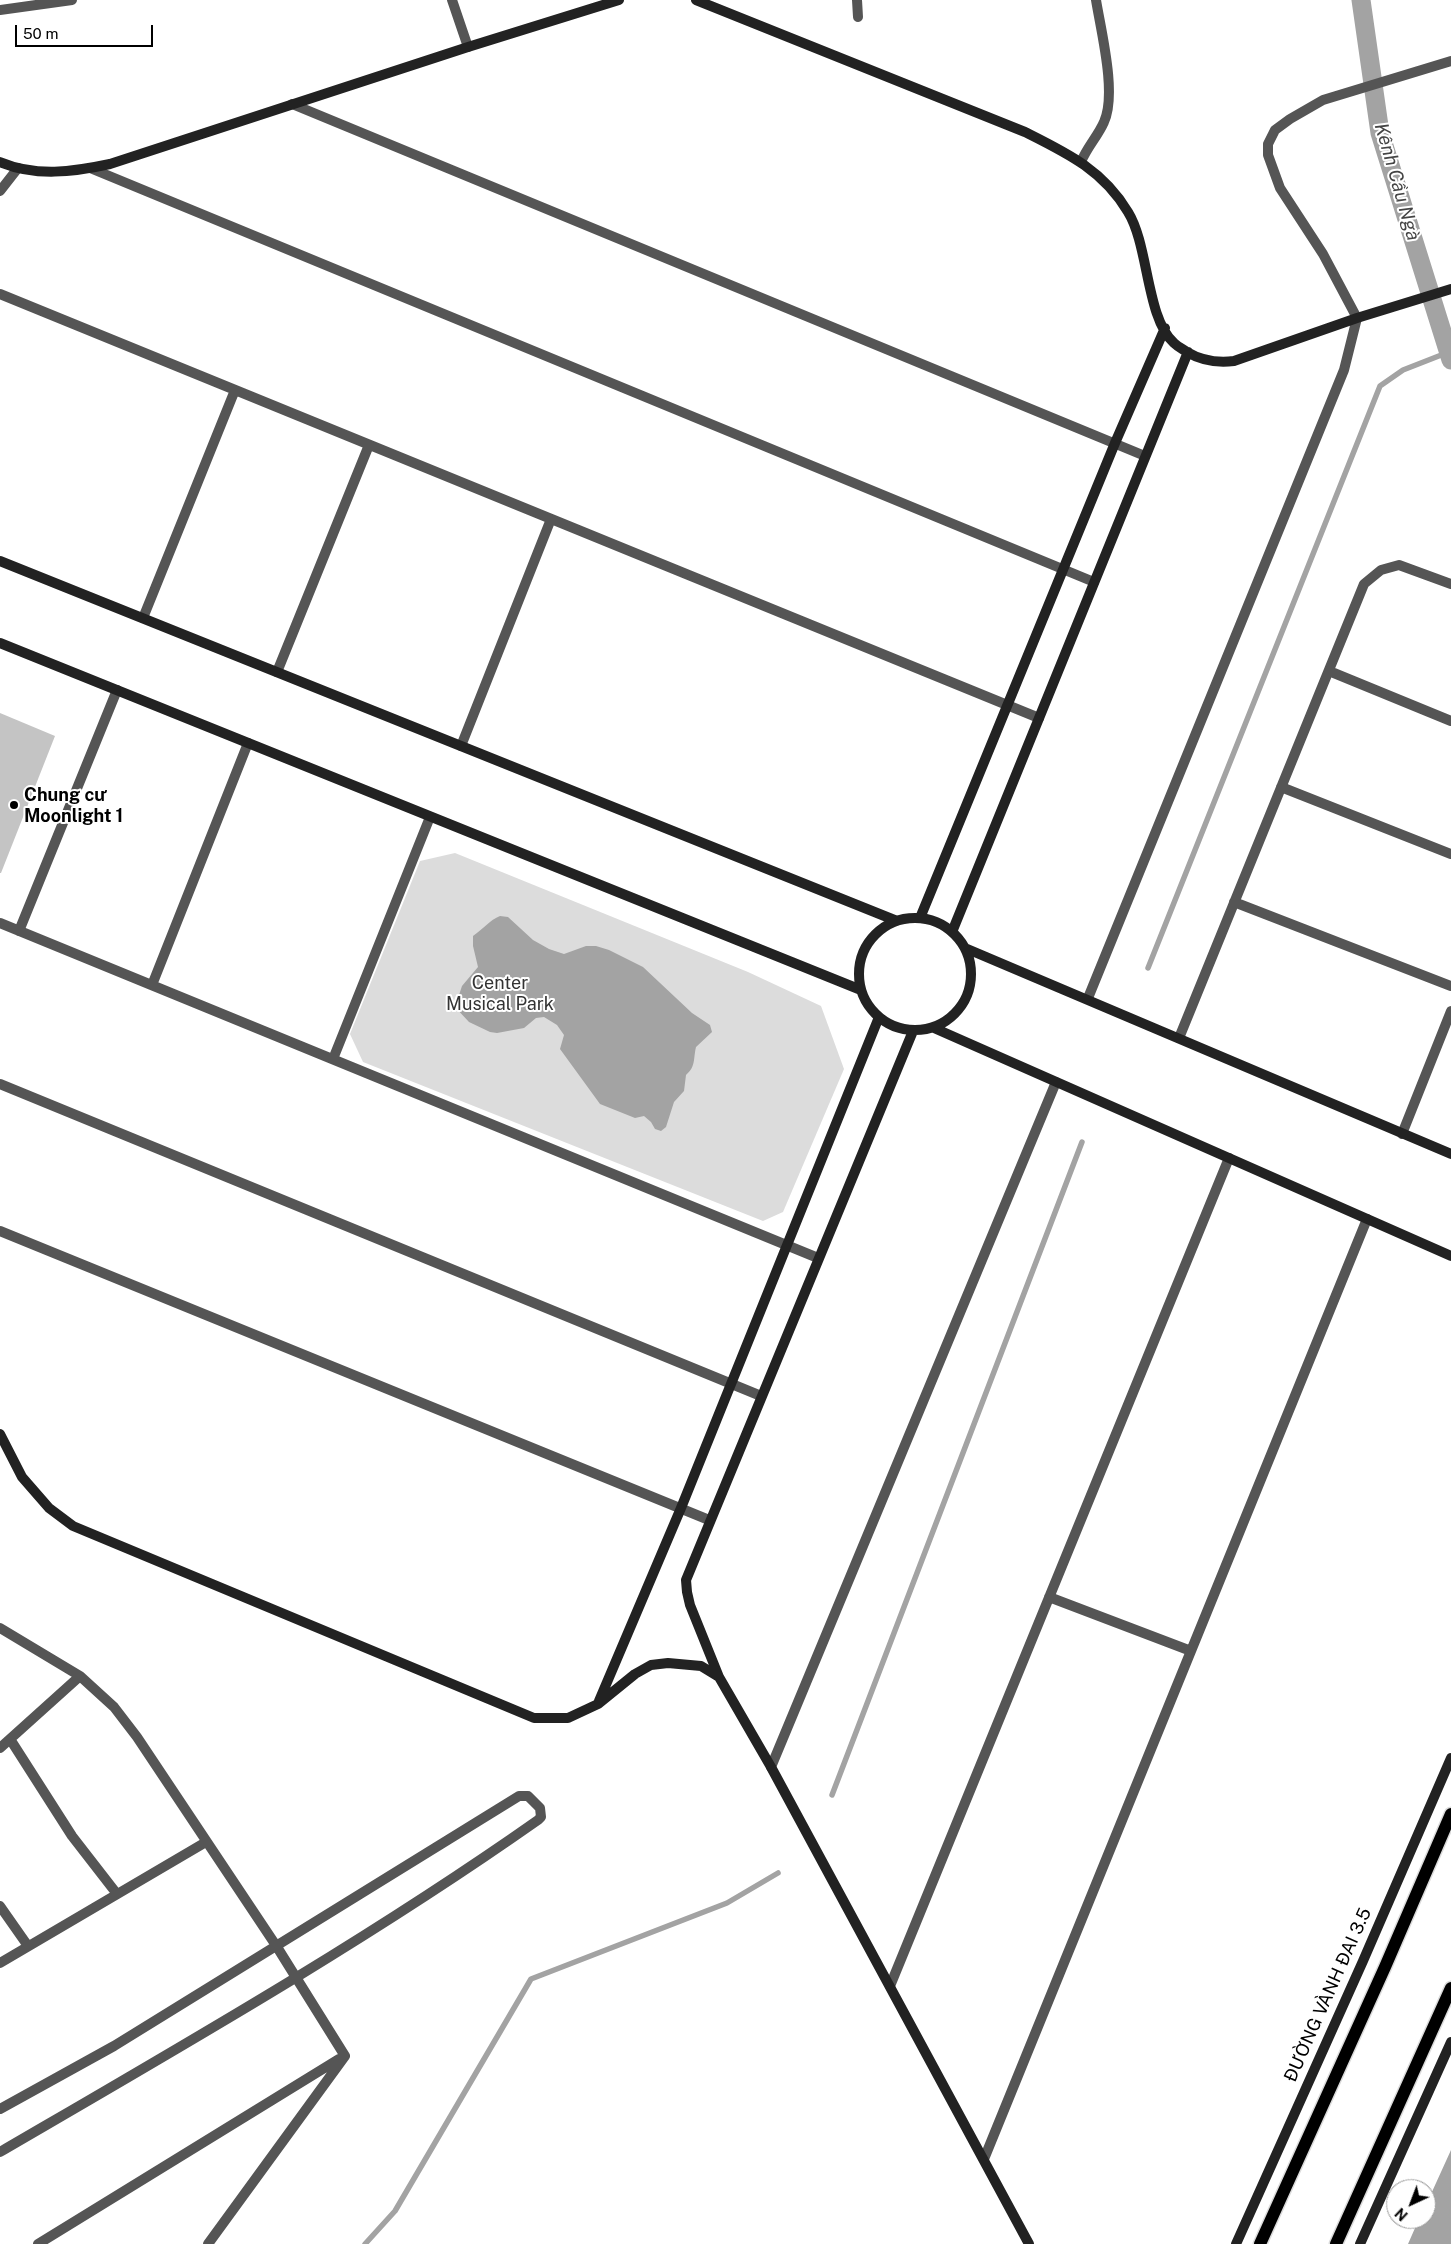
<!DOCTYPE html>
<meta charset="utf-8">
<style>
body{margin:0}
#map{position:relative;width:1451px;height:2244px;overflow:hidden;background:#fff;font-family:"Public Sans",sans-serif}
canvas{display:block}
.north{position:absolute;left:1386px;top:2179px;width:50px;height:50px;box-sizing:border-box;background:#fff;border:1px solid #999;border-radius:50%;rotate:223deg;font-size:14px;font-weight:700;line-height:20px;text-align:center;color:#000}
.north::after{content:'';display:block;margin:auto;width:18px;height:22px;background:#000;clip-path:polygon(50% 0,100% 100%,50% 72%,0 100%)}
.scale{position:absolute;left:15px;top:25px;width:138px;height:22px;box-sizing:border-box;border:2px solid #000;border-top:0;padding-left:6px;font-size:15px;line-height:18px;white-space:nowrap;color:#000;-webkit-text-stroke:4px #fff;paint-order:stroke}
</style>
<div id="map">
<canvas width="1451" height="2244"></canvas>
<div class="north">N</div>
<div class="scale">50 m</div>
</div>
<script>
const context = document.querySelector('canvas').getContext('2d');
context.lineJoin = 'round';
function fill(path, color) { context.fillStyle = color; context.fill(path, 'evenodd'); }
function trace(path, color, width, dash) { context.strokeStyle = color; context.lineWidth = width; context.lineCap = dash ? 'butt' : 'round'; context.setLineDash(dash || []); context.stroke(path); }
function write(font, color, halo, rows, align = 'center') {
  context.font = font + ' "Public Sans",sans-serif'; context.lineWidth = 4; context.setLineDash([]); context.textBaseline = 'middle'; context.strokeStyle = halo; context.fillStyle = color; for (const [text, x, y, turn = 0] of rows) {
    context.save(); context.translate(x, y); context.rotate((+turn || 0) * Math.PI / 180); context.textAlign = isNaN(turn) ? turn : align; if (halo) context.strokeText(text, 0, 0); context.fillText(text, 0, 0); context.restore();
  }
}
const green = new Path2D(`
 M455 853 748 972 821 1006 844 1069 783 1212 763 1221 363 1062 350 1034 420 861Z`);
const water = new Path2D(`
 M500 916 508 917 533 940 549 949 564 954 586 946H596L609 950 643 967 692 1013 710 1025 712 1032 696 1047C693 1060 696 1066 686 1075L684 1091 674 1102 666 1127 661 1131 655 1129 651 1122 644 1116 635 1118 600 1104 560 1049 564 1035 557 1025 544 1017 536 1018 524 1028 497 1033 490 1032 469 1022 455 1007 462 986 478 967 473 946V936C483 929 490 920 500 916Z
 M1451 2150V2244H1408L1419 2219H1426V2205Z`);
const stream = new Path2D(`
 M1148 968 1380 386 1403 370 1449 352
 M832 1795 1082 1142
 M365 2244 395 2211 531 1979 727 1903 778 1873`);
const canal = new Path2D(`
 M1361 0 1380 133 1451 360`);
const building = new Path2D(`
 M0 713 55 736 1 873H0Z`);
const lane = new Path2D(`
 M452 0 468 47
 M1081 162C1087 147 1098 136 1104 122 1117 94 1101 31 1096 0
 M1357 318 1323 254 1280 188 1268 155V144L1275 130 1290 119 1323 100 1451 61`);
const street = new Path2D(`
 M857 0 858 17
 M0 10 72 0
 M292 104 1145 456
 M90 168 1094 582
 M0 191 18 168
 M0 294 1039 718
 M143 618 235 390
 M1329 671 1451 721
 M277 672 369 445
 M461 746 551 519
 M1281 787 1451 854
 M1234 902 1451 986
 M0 923 818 1258
 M19 931 117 690
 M152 985 248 743
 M1088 998 1344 370 1357 318
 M1179 1038 1364 584 1381 570 1399 565 1451 584
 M333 1059 430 817
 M0 1084 761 1396
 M1402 1134 1451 1011
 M0 1231 709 1520
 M1049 1597 1191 1651
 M0 1628 80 1676 114 1707 137 1737 277 1947 345 2056 208 2244
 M10 1739 72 1836 117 1894
 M0 1748 80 1676
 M771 1767 1056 1082
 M0 1906 28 1946
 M0 1963 206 1842
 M890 1986 1229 1158
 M0 2109 114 2046 519 1796H528L540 1808 541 1817 538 1820C366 1941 182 2046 0 2152
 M984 2159 1367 1219
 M38 2244 339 2059`);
const secondary = new Path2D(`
 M696 0 1025 132C1067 153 1103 170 1128 212 1149 246 1146 318 1174 343 1178 347 1183 349 1187 352 1202 361 1217 363 1234 361L1357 318 1451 289
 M0 162C36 177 73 172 110 164L468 47 619 0
 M0 561 897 921
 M0 643 861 990
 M859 974a56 56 0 1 1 112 0a56 56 0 1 1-112 0Z
 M920 918 1115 443 1165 328
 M952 932 1188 352
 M965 948 1451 1154
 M934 1028 1451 1256
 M0 1434 22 1477 49 1508 73 1526 534 1718H568L598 1704 635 1674 651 1665 668 1663 701 1666 719 1677 771 1767 1029 2244
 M719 1677 690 1605 687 1592 686 1580 913 1031
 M599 1701 681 1508 879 1017
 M1236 2244 1363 1961 1451 1758
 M1360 2244 1451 2042`);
const primary = new Path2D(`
 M1260 2244 1385 1967 1451 1814
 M1336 2244 1451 1988`);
const markers = [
 [14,805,5,"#000"]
];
const poiNames = [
 ["Chung cư",24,795],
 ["Moonlight 1",24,816]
];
const parkNames = [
 ["Center",500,983],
 ["Musical Park",500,1004]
];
const streetNames = [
 ["ĐƯỜNG VÀNH ĐAI 3.5",1328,1995,-66]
];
const waterNames = [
 ["Kênh Cầu Ngà",1397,182,74]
];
fill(green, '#dcdcdc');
fill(water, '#a3a3a3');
trace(stream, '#a3a3a3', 5.5);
trace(canal, '#a3a3a3', 19);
fill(building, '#c4c4c4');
trace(primary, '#dbdbdb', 15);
trace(lane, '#555', 10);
trace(street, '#555', 10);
trace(secondary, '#222', 10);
trace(primary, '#000', 12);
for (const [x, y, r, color] of markers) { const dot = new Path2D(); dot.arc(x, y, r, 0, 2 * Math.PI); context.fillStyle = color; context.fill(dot); trace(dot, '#fff', 2); }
write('bold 18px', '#000', '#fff', poiNames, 'left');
write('18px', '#333', '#fff', parkNames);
write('18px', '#000', '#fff', streetNames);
write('italic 19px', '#444', '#fff', waterNames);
</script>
